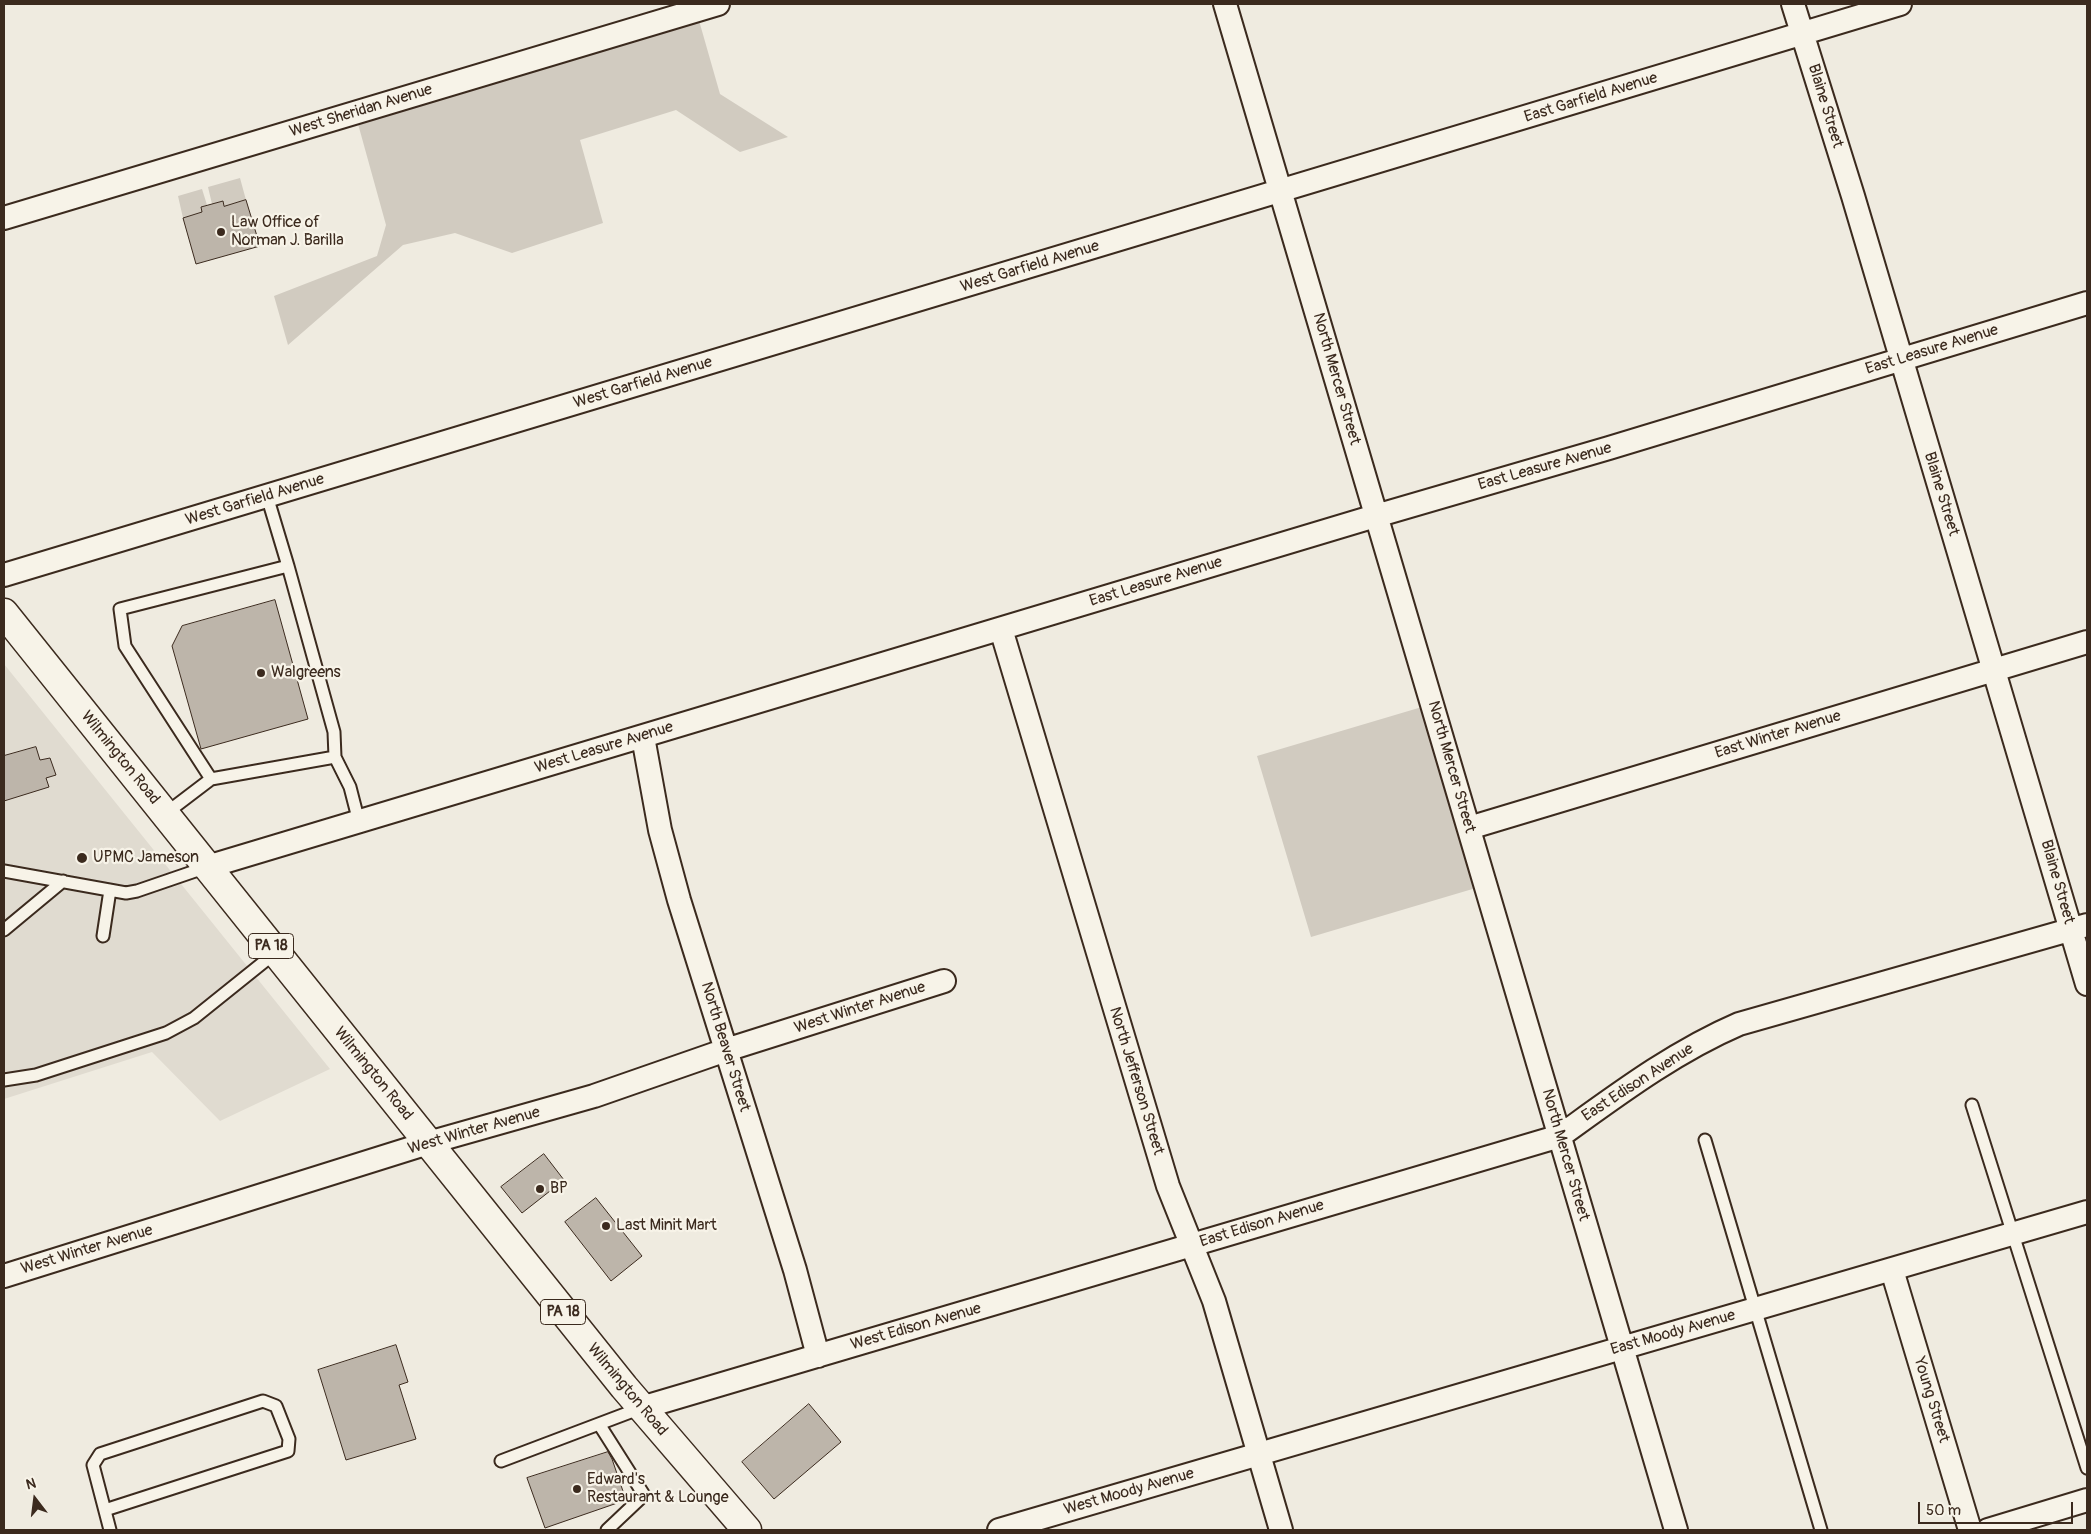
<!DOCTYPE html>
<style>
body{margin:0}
#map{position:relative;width:2091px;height:1534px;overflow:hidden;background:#efebe0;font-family:Pangolin,sans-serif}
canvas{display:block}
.frame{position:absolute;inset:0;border:5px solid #3b2a1e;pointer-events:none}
.north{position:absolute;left:10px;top:1474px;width:50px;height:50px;-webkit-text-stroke:4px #f7f3e8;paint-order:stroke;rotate:345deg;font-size:14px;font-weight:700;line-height:20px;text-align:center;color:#3b2a1e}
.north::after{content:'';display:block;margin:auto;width:18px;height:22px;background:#3b2a1e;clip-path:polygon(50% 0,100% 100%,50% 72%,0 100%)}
.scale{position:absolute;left:1918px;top:1502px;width:155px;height:22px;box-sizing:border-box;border:2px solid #3b2a1e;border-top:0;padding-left:6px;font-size:15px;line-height:18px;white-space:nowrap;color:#3b2a1e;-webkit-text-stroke:4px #f7f3e8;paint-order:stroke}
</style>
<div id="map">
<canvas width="2091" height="1534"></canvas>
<div class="frame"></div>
<div class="north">N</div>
<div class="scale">50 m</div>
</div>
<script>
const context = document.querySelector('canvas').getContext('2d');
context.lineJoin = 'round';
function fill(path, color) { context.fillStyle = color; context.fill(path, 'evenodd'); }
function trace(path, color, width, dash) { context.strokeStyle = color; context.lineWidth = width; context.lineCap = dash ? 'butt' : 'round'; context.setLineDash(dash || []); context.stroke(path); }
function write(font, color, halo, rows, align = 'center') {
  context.font = font + ' Pangolin,sans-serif'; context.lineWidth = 4.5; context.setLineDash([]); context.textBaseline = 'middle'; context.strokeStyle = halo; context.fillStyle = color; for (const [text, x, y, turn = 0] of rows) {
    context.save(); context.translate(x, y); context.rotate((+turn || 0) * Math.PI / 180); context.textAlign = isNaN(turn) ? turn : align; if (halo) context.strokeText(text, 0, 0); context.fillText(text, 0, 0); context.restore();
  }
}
const built = new Path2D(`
 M4 664 330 1069 220 1121 152 1052 4 1099Z`);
const green = new Path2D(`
 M696 10 720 94 788 137 740 152 676 110 580 140 603 223 512 253 455 233 403 245 288 345 274 296 377 256 386 225 355 113Z
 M240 178 246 200 224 206 223 201 212 204 208 187Z
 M202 189 207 205 201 207 202 212 183 218 178 196Z
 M1432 704 1486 885 1311 937 1257 756Z`);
const building = new Path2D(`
 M246 200 260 246 196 264 183 218 202 212 201 207 223 201 224 206Z
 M275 600 308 719 201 749 172 646 182 626Z
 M36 747 40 760 50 758 56 775 46 778 49 787 4 801V756Z
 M544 1154 564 1180 522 1213 501 1187Z
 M596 1198 642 1256 611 1281 565 1222Z
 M396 1345 408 1382 399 1385 416 1439 346 1460 318 1370Z
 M809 1404 841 1442 774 1499 742 1462Z
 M608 1452 612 1459 626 1500 545 1528 527 1478Z`);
const lane = new Path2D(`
 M288 566 334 732 335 757
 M211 779 335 757 350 787 359 822
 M165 814 211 779 125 646 120 609 288 566 267 496
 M4 871 126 893 137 891 207 867
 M4 930 63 881
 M103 936 110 890
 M4 1080 36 1075 166 1033 194 1018 275 953
 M1972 1105 2087 1468
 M1705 1140 1821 1530
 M599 1424 644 1495 607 1530
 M501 1461 641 1408
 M105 1510 288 1451 289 1439 276 1406 263 1401 100 1454 93 1465 110 1530`);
const street = new Path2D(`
 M1225 4 1676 1530
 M1793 4 1853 196 2087 984
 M4 218 718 4
 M4 575 1900 4
 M1001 629 1168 1186 1214 1301 1281 1530
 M643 737 660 830 679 900 795 1270 818 1356
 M1469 828 2087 642
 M207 867 1362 520 1609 448 2087 303
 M1892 1270 1970 1530
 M4 1276 428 1143 594 1096 726 1050 944 981
 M641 1408 1560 1136C1617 1095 1674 1052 1739 1024L2087 925
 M999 1530 2087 1212
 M1988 1530 2087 1500`);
const primary = new Path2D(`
 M4 613 624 1387 747 1530`);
const markers = [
 [221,232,5,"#3b2a1e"],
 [261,673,5,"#3b2a1e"],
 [82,858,6,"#3b2a1e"],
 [540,1189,5,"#3b2a1e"],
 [606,1226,5,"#3b2a1e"],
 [577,1489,5,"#3b2a1e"]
];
const shields = [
 [271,946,45],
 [563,1312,45]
];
const shieldNames = [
 ["PA 18",271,946],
 ["PA 18",563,1312]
];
const streetNames = [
 ["East Garfield Avenue",1591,98,-17],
 ["Blaine Street",1825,106,73],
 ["West Sheridan Avenue",361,111,-17],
 ["West Garfield Avenue",1030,267,-17],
 ["East Leasure Avenue",1932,350,-17],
 ["North Mercer Street",1336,379,74],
 ["West Garfield Avenue",643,383,-17],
 ["East Leasure Avenue",1545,467,-16],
 ["Blaine Street",1941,494,73],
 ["West Garfield Avenue",255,500,-17],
 ["East Leasure Avenue",1156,582,-17],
 ["East Winter Avenue",1778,735,-17],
 ["West Leasure Avenue",604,748,-17],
 ["Wilmington Road",120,758,51],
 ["North Mercer Street",1451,767,74],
 ["Blaine Street",2057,882,74],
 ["West Winter Avenue",860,1008,-18],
 ["North Beaver Street",725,1047,73],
 ["Wilmington Road",373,1074,51],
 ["North Jefferson Street",1136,1081,73],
 ["East Edison Avenue",1638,1083,-33],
 ["West Winter Avenue",474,1131,-16],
 ["North Mercer Street",1565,1155,74],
 ["East Edison Avenue",1262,1224,-17],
 ["West Winter Avenue",87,1250,-17],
 ["West Edison Avenue",916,1327,-16],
 ["East Moody Avenue",1673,1333,-16],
 ["Wilmington Road",627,1390,50],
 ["Young Street",1931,1400,73],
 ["West Moody Avenue",1129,1492,-16]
];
const poiNames = [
 ["Law Office of",231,223],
 ["Norman J. Barilla",231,241],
 ["Walgreens",271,673],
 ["UPMC Jameson",93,858],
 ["BP",550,1189],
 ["Last Minit Mart",616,1226],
 ["Edward's",587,1480],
 ["Restaurant & Lounge",587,1498]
];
fill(built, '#e0dbd0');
fill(green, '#d1cbc0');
fill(building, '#bdb5aa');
trace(building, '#3b2a1e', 1);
trace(lane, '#3b2a1e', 15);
trace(street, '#3b2a1e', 26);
trace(primary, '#3b2a1e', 31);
trace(lane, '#f7f3e8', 11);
trace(street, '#f7f3e8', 22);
trace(primary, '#f7f3e8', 28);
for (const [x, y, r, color] of markers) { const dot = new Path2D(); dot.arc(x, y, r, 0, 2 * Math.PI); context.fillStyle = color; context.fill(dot); trace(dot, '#f7f3e8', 2); }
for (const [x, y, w] of shields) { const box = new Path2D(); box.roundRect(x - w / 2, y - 12.5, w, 25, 4); context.fillStyle = '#f7f3e8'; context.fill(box); trace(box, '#3b2a1e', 1); }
write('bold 15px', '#3b2a1e', null, shieldNames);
write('16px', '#3b2a1e', '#f7f3e8', streetNames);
write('16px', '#3b2a1e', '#f7f3e8', poiNames, 'left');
</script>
